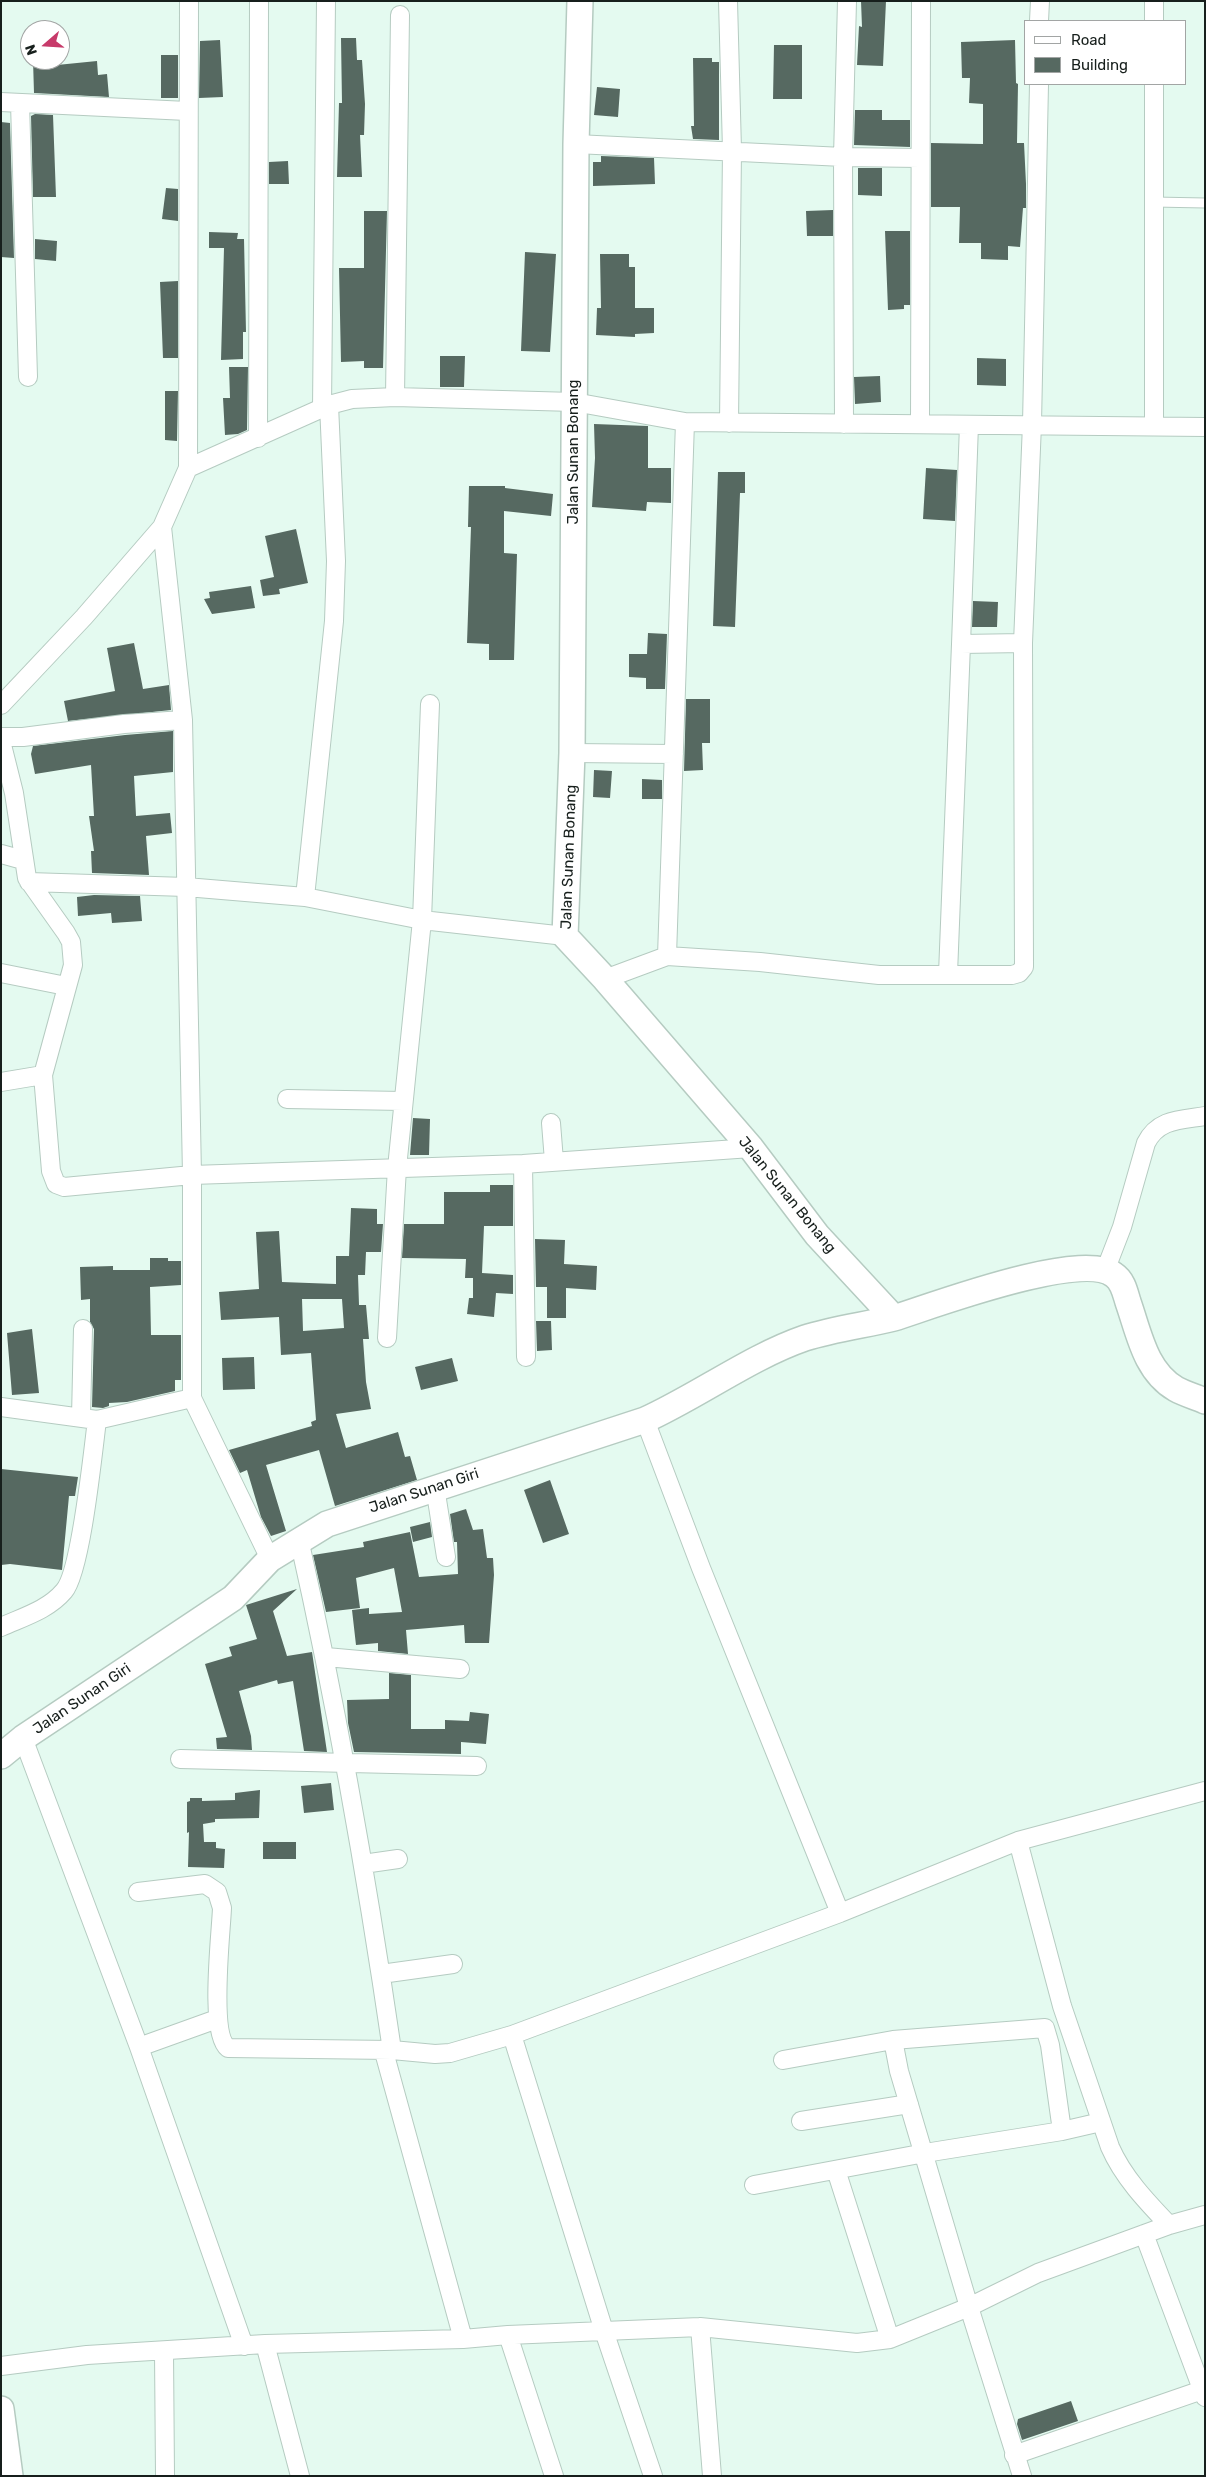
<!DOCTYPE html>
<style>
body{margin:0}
#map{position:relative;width:1206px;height:2477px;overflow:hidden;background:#e4faf0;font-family:Rubik,sans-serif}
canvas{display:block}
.frame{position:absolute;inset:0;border:2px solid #171f1c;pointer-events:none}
.legend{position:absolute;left:1024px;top:20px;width:162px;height:65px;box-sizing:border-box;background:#fff;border:1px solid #a2a5a4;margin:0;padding:6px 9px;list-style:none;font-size:15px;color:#171f1c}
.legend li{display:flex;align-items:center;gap:10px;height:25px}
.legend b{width:25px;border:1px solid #a2a5a4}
.north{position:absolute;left:20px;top:20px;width:50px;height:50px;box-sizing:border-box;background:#fff;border:1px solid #a2a5a4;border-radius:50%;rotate:251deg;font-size:14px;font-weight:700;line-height:20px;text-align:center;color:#171f1c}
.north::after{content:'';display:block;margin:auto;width:18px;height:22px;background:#c73a6a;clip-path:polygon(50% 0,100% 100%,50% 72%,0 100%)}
</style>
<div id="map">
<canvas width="1206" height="2477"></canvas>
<div class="frame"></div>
<ul class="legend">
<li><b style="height:6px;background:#fff"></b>Road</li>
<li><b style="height:14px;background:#566961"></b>Building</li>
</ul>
<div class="north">N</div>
</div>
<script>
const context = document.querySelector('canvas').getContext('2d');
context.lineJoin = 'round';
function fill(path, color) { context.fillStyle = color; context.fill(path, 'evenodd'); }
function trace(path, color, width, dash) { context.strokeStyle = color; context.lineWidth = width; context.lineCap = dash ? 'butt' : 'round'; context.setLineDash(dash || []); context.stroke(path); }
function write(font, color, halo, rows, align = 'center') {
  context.font = font + ' Rubik,sans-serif'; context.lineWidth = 5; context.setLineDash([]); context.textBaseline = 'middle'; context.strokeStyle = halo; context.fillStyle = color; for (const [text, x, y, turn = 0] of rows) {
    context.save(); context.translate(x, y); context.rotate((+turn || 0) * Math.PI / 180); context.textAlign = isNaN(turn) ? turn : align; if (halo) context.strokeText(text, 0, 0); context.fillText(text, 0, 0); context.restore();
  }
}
const building = new Path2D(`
 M861 1H886L883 66 857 65 859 26 862 27Z
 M341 38H356L357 60H362L365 104 364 135H360L362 177H337L339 103H342Z
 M220 40 223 97 199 98 200 41Z
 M1015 40 1016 83 1018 84 1017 143H1024L1026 184V208H1023L1020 247 1008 246V260L981 259V243H959L960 207H931V143L983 144V104L969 103 970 78H962L961 42Z
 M774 45H802V99H773Z
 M161 55H178V98H161Z
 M693 58H712V62H719V140L693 139 691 126H694Z
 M33 60H57V65L97 61 98 75 107 74 109 97 34 93Z
 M597 87 620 89 618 117 594 115Z
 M855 110H882V120H910V147L854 145Z
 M35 114 53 115 56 197H33L31 116Z
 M1 122 10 123 14 258 1 257Z
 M601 156 654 158 655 184 593 186V162H601Z
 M288 161 289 184H269V162Z
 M858 168H882V196L858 195Z
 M166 188 178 189V221L162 219Z
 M833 210V236H807L806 211Z
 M364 211H387L383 368H364V361L341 362 339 268H364Z
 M885 231H910V305H904V309L888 310Z
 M209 232 238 233 237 239H244L246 332H243V359L221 360 224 248H209Z
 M35 239 57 241 56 261 35 259Z
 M525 252 556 254 550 352 521 351Z
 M600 254H629V267H635V308H654V333L635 334V337L596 335 597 308H601Z
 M178 281V358H163L160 282Z
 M440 356H465L464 387H440Z
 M977 358 1006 359V386L977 385Z
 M229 367H248L247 430 238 434 225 435 223 398H230Z
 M880 376 881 402 855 404 854 377Z
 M165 391H178L177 441 165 440Z
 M594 424 648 426V468H671V503L647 502 646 511 592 507 595 458Z
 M926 468 957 470 955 521 923 519Z
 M718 472H745V493H740L735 627 713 626Z
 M469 486H505V488L553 494 551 516 504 511V553L517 554 514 660H489V644L467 643 471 527H468Z
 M296 529 308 583 279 589 280 594 263 596 260 580 274 577 265 536Z
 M251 586 255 608 212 614 204 599 210 598 209 592Z
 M973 601 998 602 997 627H972Z
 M648 633 667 634 665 689H646V678L629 677V654H647Z
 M134 643 143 689 169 685 171 710 68 721 64 701 115 691 107 648Z
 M686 699H710V743H702L703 770 684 771Z
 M173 731V772L134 776 136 816 170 813 172 833 146 836 149 875 92 873 91 851H94L89 816H94L91 765 35 774 31 754 33 746 125 735Z
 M594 770 612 771 610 798 593 797Z
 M642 779 662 780V799H642Z
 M94 895 140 896 142 921 112 923 111 913 78 916 77 897Z
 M413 1118 430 1119 429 1155H410Z
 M490 1185H513V1226H484L482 1273 513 1275V1294L496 1293 494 1317 467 1314 469 1298H473V1278H465L466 1259 402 1258 404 1224H444V1192H490Z
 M351 1208 377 1209V1224H383L381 1252H366L365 1275H358L359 1305H366L369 1339H363L366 1382 371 1409 336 1414 346 1448 398 1432 405 1457 410 1456 417 1480 335 1506 319 1450 266 1465 286 1531 271 1536 261 1517 247 1470 240 1473 229 1450 312 1426 311 1422 316 1420 311 1353 281 1355 279 1317 221 1320 219 1292 259 1289 256 1232 279 1231 282 1282 336 1284V1256H349ZM302 1299H342L344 1328 303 1331Z
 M535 1239 565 1240 564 1264 597 1266 596 1290 566 1288V1318H547V1287H536Z
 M150 1258H168V1261H181V1285L150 1287 151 1335H181V1380H175V1391L127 1402 109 1403V1406L103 1408 92 1407 94 1329 90 1322V1299L81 1300 80 1267 113 1266V1270H150Z
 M536 1321H551L552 1350 537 1351Z
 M32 1329 39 1393 12 1395 7 1333Z
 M254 1357 255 1389 223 1390 222 1358Z
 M452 1358 458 1381 421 1390 415 1367Z
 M1 1469 78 1477 75 1496H69L62 1570 10 1564 1 1565Z
 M550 1480 569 1534 543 1543 524 1490Z
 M466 1509 473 1530 483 1529 487 1558H493L494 1575 489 1643H465L464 1625 406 1630 408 1654 378 1651V1643L356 1645 352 1610 369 1608V1614L402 1612 394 1568 356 1578 360 1608 326 1612 313 1555 364 1547 363 1542 410 1532 419 1577 458 1574 457 1542H454L450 1514Z
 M430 1522 432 1537 413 1542 410 1527Z
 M297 1589 273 1611 287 1656 312 1652 327 1752 304 1751 293 1681 278 1684 277 1680 239 1691 251 1736 252 1750 217 1749 216 1738 227 1737 205 1664 232 1656 229 1647 257 1639 246 1605Z
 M389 1673 411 1675V1729H445V1720L469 1721 470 1712 489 1714 486 1744 461 1742V1754L354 1752 348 1723 347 1700 389 1699Z
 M331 1783 334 1810 304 1813 301 1786Z
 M260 1790 259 1818 215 1819V1822L203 1824 204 1842H216V1848L225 1849 224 1868 188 1867 189 1832 187 1833V1802L190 1801V1798H202V1801L235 1800V1793Z
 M263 1842H296V1859H263Z
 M1071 2401 1078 2421 1022 2440 1017 2424 1018 2419Z`);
const lane = new Path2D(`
 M1154 202 1205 203`);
const street = new Path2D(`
 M728 1 732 150 729 423
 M1039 21 1040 1
 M1154 21V1
 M1154 84V426
 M1 102 187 111
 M20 103 28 377
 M576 144 843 157 920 158
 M395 397 400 15
 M322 408 326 1
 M844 424 843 157 847 1
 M920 424 921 1
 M258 438 259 1
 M188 468 329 405 352 399 395 397 574 402 685 422 1205 427
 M162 527 183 720 192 1175V1398L270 1559
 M1023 643 1032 424 1039 84
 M1 705 84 617 162 527 188 468 189 1
 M1 737H23L124 724 183 720
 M1 741 14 793 27 878 66 933 71 942 73 965 43 1075 1 1082
 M572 753 674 754
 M1 854 23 860
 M29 882 186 887 305 897 422 920 565 936
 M305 897 334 621 336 561 329 405
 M667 956 685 422
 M1 973 66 986
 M948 974 961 644
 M605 979 667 956 760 962 879 975H1012L1019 973 1024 967 1023 643 961 644 969 425
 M43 1075 51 1171 56 1184 64 1187 192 1175 523 1164 751 1148
 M287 1099 403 1101
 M551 1123 554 1161
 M523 1164 526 1357
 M1105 1271 1122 1227 1146 1143C1158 1119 1180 1120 1205 1116
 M387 1338 397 1168 422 920 430 704
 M1 1407 97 1420 192 1398
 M81 1417 83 1329
 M645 1420 701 1568 840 1913
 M435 1487 446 1557
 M299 1539C337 1708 367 1879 392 2050
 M1 1627C23 1617 48 1610 64 1591 81 1572 93 1451 97 1420
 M326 1657 460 1669
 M23 1738 139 2047 244 2346
 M180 1759 477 1766
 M1018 1841 1062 2006 1110 2147C1123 2177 1147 2202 1169 2225
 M363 1864 398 1859
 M138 1892 205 1884 217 1892 222 1908C221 1934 209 2034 228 2048L392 2050 435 2054 450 2053 512 2035 604 2331 653 2476
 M381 1974 453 1964
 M512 2035 840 1913 1018 1841 1205 1791
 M893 2040 1045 2028 1050 2045 1062 2131
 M139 2047 217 2019
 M384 2052 463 2339
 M783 2060 893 2040 899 2071 969 2307 1038 2273 1169 2225 1205 2215
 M801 2121 909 2104
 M836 2170 890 2339
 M754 2185 925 2153 1062 2131 1101 2122
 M1144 2234 1205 2397
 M700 2327 712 2476
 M508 2335 554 2476
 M265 2344 300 2476
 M164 2352 165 2476
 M1 2366 87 2355 265 2344 463 2339 508 2335 700 2327 857 2343 890 2339 969 2307 1022 2476
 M1014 2455 1205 2389`);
const secondary = new Path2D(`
 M580 1 576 144 572 753 565 936 605 979 751 1148 817 1235 894 1318C935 1305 1081 1250 1114 1275 1123 1281 1125 1292 1128 1302 1139 1333 1145 1371 1176 1389 1185 1394 1196 1397 1205 1401
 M1 1756 23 1738 233 1598 270 1559 327 1524 645 1420C698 1396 750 1357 805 1338 833 1329 865 1325 894 1318
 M1 2409 10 2476`);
const streetNames = [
 ["Jalan Sunan Bonang",574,452,-90],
 ["Jalan Sunan Bonang",569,857,-88],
 ["Jalan Sunan Bonang",787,1195,51],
 ["Jalan Sunan Giri",424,1491,-18],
 ["Jalan Sunan Giri",82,1699,-34]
];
fill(building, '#566961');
trace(lane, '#b5cbc1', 11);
trace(street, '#b5cbc1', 20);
trace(secondary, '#b5cbc1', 28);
trace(lane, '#fff', 9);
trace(street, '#fff', 18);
trace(secondary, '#fff', 25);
write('15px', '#171f1c', '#fff', streetNames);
</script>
